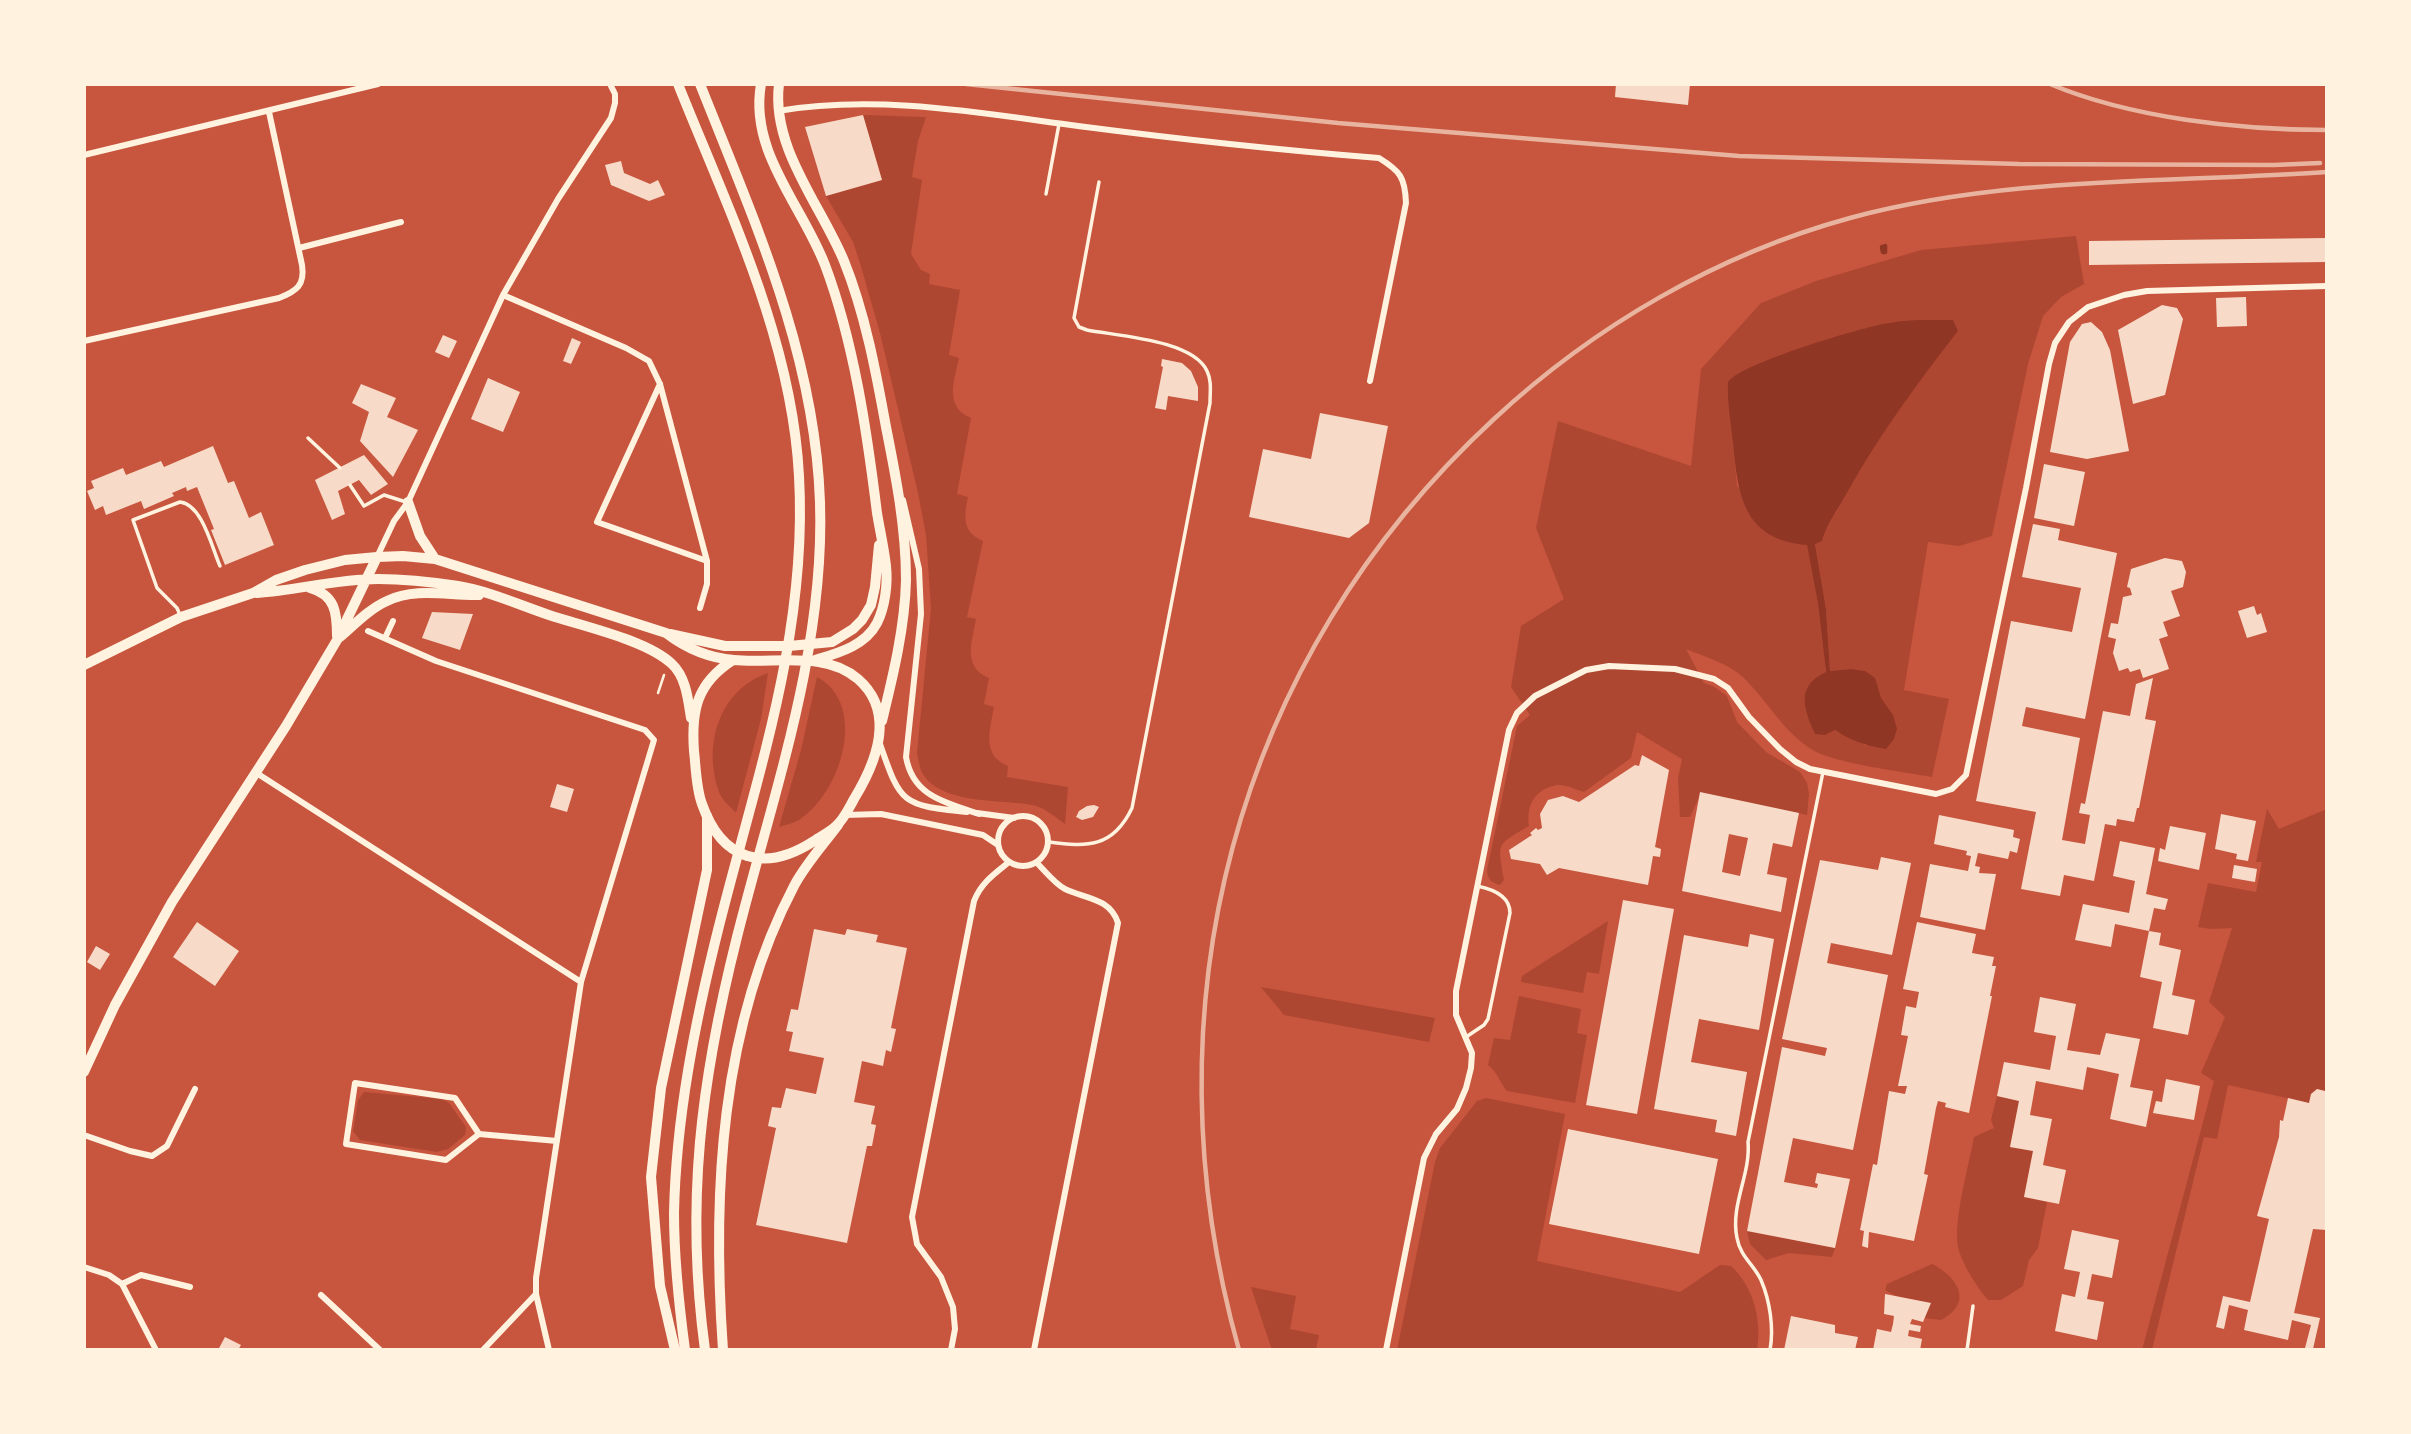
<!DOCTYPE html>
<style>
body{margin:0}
#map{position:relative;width:2411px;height:1434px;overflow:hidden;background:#c8553d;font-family:Lato,sans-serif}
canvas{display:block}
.frame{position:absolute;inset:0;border:86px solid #fff3e0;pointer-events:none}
</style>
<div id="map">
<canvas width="2411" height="1434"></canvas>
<div class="frame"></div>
</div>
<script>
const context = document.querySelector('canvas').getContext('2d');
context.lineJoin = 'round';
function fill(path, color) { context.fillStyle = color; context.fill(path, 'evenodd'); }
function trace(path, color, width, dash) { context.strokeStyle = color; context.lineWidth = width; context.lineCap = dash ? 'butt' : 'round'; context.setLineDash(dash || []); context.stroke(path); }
const green = new Path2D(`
 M863 115 926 117 918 141 912 177 922 180 911 254 921 270 930 274 929 284 960 290 949 355 959 358C954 381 944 407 971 418L957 494 968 497C964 517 962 532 983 541L967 617 976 619C972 642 962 667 989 678L984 704 994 707C990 730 981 755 1008 766L1007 777 1068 787 1065 824C1055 817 1044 807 1032 805 1001 799 942 805 923 774 919 769 919 760 917 753L931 608 926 535 918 493 880 333 860 263 853 242 826 196 882 180Z
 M2076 236 2084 284 2061 297 2043 316 2028 364 1992 536 1959 546 1928 542 1904 690 1949 699 1932 777C1905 772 1831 763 1811 749 1783 731 1767 701 1744 678 1728 663 1705 657 1686 649L1704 683 1713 686 1727 696 1737 722 1766 752 1800 772 1807 783 1809 793 1807 815 1701 793 1690 817H1680L1678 778 1682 759 1637 732 1631 758 1584 792C1577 790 1565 784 1557 785 1535 789 1526 805 1529 826 1495 846 1498 842 1504 880L1500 885C1492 883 1487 879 1487 870L1517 726 1530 715 1511 687 1521 626 1564 599 1536 528 1558 421 1691 466 1701 369 1761 303 1816 281 1921 250ZM1891 322 1958 331C1918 383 1879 435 1847 493 1838 510 1828 523 1822 541L1815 543 1826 609 1830 671 1851 669 1874 678 1881 699 1866 746C1856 739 1846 737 1835 730L1825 735 1826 672 1818 604 1807 544 1737 486 1728 382C1739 363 1864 328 1891 322Z
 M768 673 761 719 736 813C731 807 724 802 721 796 716 787 714 774 713 764 710 725 729 686 768 673Z
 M817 677C869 705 841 793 799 820 794 823 785 825 779 827L801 750Z
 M2267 809 2279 829 2327 809V1096L2325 1091 2317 1089 2311 1094 2309 1103 2228 1085 2217 1139 2204 1137 2152 1350H2142L2214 1081 2201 1073 2225 1017 2209 1002 2232 928 2211 929 2198 927 2208 883 2256 892 2262 862H2256Z
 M1608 921 1599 974 1587 972 1583 993 1521 982 1522 976Z
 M1261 987 1435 1018 1429 1042 1284 1015Z
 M1519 996 1581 1009 1577 1033 1587 1035 1575 1103 1507 1091C1500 1083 1497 1071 1488 1065L1494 1038 1510 1040Z
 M364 1092 442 1099 449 1103 466 1127 465 1135 448 1149 437 1152 360 1140 353 1131 358 1100Z
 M1997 1096 2019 1101 2010 1147 2033 1151 2024 1197 2047 1202 2038 1248 2029 1260 2023 1286 2001 1300H1988C1977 1287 1962 1264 1958 1247 1953 1221 1969 1165 1974 1137L1994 1128 1991 1120Z
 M1486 1098 1565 1114 1537 1261 1680 1292 1720 1265 1731 1266C1754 1287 1762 1321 1757 1350H1397L1435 1162 1440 1148 1477 1101Z
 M1747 1231 1835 1248 1832 1257 1789 1253 1766 1260 1750 1244Z
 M1932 1264C1958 1277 1974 1303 1941 1320L1924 1318 1930 1303 1896 1296 1885 1290 1887 1284Z
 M1251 1287 1296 1296 1290 1329 1319 1335 1316 1350H1272Z`);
const water = new Path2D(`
 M1953 320 1958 331C1918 383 1879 435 1847 493 1837 511 1828 522 1822 541L1815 544 1826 609 1830 671 1851 669 1865 671 1875 678 1881 698 1893 715 1897 729 1894 739 1886 749C1867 746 1851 741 1835 730L1825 735 1815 734C1803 707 1796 686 1826 672L1818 604 1807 545C1743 540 1738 495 1733 443 1731 423 1727 402 1728 382 1738 364 1863 327 1888 323 1909 319 1932 320 1953 320Z`);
const stream = new Path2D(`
 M1882 247 1883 252H1885V246`);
const building = new Path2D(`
 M1616 84H1690L1688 105 1615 97Z
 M863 115 882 180 826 196 805 127Z
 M621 161 624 173 650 184 658 180 665 195 649 201 611 185 605 165Z
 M2327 238V262L2089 265V241Z
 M2246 297 2247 326 2217 327 2216 298Z
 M2162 305 2177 308 2183 319 2165 395 2133 404 2118 330Z
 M2091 322 2102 332 2110 350 2129 451 2087 459 2050 452 2070 342 2082 324Z
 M443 335 457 341 449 358 435 352Z
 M572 338 581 342 571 364 563 361Z
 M1162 359 1182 363 1191 371 1198 387V401L1168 396 1166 410 1155 408 1163 367 1161 366Z
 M488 378 520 392 503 432 471 419Z
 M361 384 396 398 387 417 418 430 393 477 360 441 369 412 352 403Z
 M1320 413 1388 426 1369 523 1349 538 1249 517 1263 449 1311 459Z
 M213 446 228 483 234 481 249 518 261 512 274 545 225 565 211 530 214 529 197 487 187 491 186 487 172 493 174 496 144 509 141 501 106 515 103 506 95 510 87 491 94 488 91 481 123 468 126 475 161 461 164 467Z
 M364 455 388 484 371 495 359 480 338 491 345 514 332 520 315 480Z
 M2044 464 2085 472 2074 526 2034 518Z
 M2033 524 2060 529 2058 540 2117 553 2085 719 2026 707 2024 716 2022 726 2080 738 2062 840 2085 844 2090 815 2079 813 2081 803 2085 804 2103 711 2130 716 2136 684 2153 678 2145 719 2156 721 2139 808H2137L2134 822 2117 819 2116 826 2105 824 2094 881 2064 875 2060 896 2021 889 2036 812 1976 801 2011 621 2072 632 2081 588 2022 577Z
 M2165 558 2182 561 2186 572 2183 587 2171 591 2180 616 2163 622 2168 636 2159 639 2169 669 2143 678 2140 669 2130 672 2128 668 2119 671 2113 653 2116 639 2108 637 2111 623 2118 624 2123 597 2132 595 2130 588 2127 587 2131 569Z
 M2254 606 2257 615 2261 613 2267 632 2247 638 2238 611Z
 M432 612 473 614 460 650 422 638Z
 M1642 755 1669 770 1655 847 1661 849 1660 857 1653 856 1648 885 1559 868 1547 875 1540 864 1511 859 1509 850 1532 835 1530 833 1536 828 1538 830 1542 828 1540 814 1548 800 1563 796 1579 802 1635 765 1639 766Z
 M557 784 574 789 567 812 550 807Z
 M1700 792 1799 813 1792 847 1773 843 1767 874 1787 878 1781 912 1682 891ZM1729 834 1748 838 1740 876 1722 872Z
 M1094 805 1099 807 1093 817 1082 820 1076 817 1079 811 1087 806Z
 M2221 814 2256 821 2248 861 2236 859 2237 854 2215 849Z
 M1939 815 2014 830 2013 837 2020 839 2017 853 2010 851 2008 859 1978 853 1975 866 1980 867 1979 873 1996 874 1985 930 1920 917 1930 864 1968 871 1971 856 1966 855 1967 851 1934 844Z
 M2170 826 2206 833 2199 870 2158 861 2160 848 2165 850Z
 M2120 841 2155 848 2146 894 2168 899 2165 910 2154 908 2149 931 2115 924 2111 947 2075 940 2083 904 2129 913 2135 881 2113 876Z
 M1881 857 1911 863 1892 955 1831 943 1827 963 1888 975 1853 1150 1793 1138 1784 1182 1817 1188 1818 1184 1815 1183 1817 1173 1850 1179 1835 1248 1747 1231 1782 1047 1825 1056 1827 1048 1782 1039 1820 860 1878 870Z
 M2234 865 2257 869 2255 882 2232 878Z
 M1623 900 1674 909 1637 1114 1586 1105Z
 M197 922 239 951 215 986 173 957Z
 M1917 922 1976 934 1972 953 1994 957 1992 966H1996L1990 996H1992L1969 1113 1945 1107 1946 1103 1938 1101 1936 1108 1924 1174 1928 1175 1914 1241 1869 1232 1868 1248 1862 1246 1864 1231 1860 1230 1873 1164 1877 1165 1889 1091 1905 1094 1907 1086H1898L1908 1036 1901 1035 1906 1006 1916 1008 1919 992 1903 989Z
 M814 929 845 935 847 929 878 935 876 942 907 948 891 1028 896 1029 891 1052 886 1050 883 1066 862 1061 854 1102 875 1106 871 1124 876 1125 872 1146H867L847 1243 756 1225 776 1128 768 1126 772 1107 781 1108 786 1088 816 1094 824 1058 789 1051 793 1032 786 1031 791 1009 798 1010Z
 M2149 931 2161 933 2159 945 2181 950 2172 995 2195 1000 2188 1035 2153 1028 2162 982 2140 977Z
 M1750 934 1774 939 1759 1030 1699 1019 1691 1062 1747 1072 1736 1136 1715 1132 1717 1120 1654 1109 1684 935 1748 947Z
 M96 946 110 954 100 970 87 962Z
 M2040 997 2076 1004 2067 1050 2100 1055 2106 1033 2140 1039 2130 1087 2153 1091 2146 1127 2110 1119 2119 1074 2087 1067 2083 1090 2036 1081 2030 1115 2052 1119 2043 1165 2066 1170 2059 1204 2024 1197 2033 1151 2010 1147 2019 1101 1997 1096 2004 1062 2050 1070 2056 1036 2034 1032Z
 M2166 1079 2200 1086 2194 1120 2153 1113 2156 1101 2162 1102Z
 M2317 1089 2325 1091 2327 1096V1225L2326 1230 2313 1229 2294 1313 2320 1318 2313 1349 2305 1348 2311 1325 2292 1320 2288 1340 2244 1330 2248 1310 2229 1305 2224 1329 2216 1327 2223 1296 2250 1302 2269 1219 2257 1216 2279 1137 2280 1120 2283 1121 2288 1098 2309 1103 2311 1094Z
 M1568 1129 1718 1159 1699 1254 1549 1224Z
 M2072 1230 2119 1240 2112 1278 2092 1274 2087 1299 2104 1302 2097 1340 2055 1331 2062 1294 2075 1297 2080 1272 2064 1269Z
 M1885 1294 1931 1303 1923 1322 1912 1319 1910 1324 1921 1326 1920 1332 1909 1330 1908 1336 1922 1339 1920 1350H1873L1877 1329 1891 1332 1893 1324 1894 1316 1884 1314Z
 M1791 1316 1835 1325V1333L1858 1337 1855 1350H1784Z
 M225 1337 241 1345 238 1350H218Z`);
const path = new Path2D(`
 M658 693 664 675`);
const service = new Path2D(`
 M1046 194 1059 124
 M308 438 340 468
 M350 485 364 506 384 495 406 502
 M180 615 177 608 157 588 133 520 180 502C202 504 212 548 220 566
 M1049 842C1087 847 1113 848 1132 808L1210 403C1210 392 1212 381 1207 371 1193 340 1118 336 1087 330L1079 327 1074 318 1099 182
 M1466 1037 1484 1025 1488 1019 1510 913C1510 896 1492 889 1477 886
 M1770 1350C1774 1328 1770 1301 1761 1280 1754 1265 1740 1256 1737 1238 1730 1205 1751 1174 1748 1142L1823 772
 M1967 1350 1973 1306`);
const minor = new Path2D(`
 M778 111C877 94 980 113 1078 126 1178 139 1278 150 1379 158 1400 171 1405 177 1406 203L1370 381
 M84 155 378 84
 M299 248 401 222
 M503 295 626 348 649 361 660 384 707 561V584L700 608
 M84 341 279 298C297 291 305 285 302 265L269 112
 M660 384 597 522 707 561
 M903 500 919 569 921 614 906 757C913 797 946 802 979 814
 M377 557 394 521 408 502 503 295 558 199 611 118 615 103V94L610 84
 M368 631 436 661 645 730 654 740 581 982 536 1278V1294L549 1350
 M385 638 393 621
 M880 744C901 805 902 805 967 812
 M255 772 581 982
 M977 813 1014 818
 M844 815 881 814 983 835 998 845
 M998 841a25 25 0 1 1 50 0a25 25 0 1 1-50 0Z
 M479 1134 455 1098 355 1083 346 1144 446 1160 479 1134 557 1141
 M84 1135 130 1151 152 1156 167 1146 195 1089
 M84 1267 109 1275 122 1284 156 1350
 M122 1284 141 1275 190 1287
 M321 1295 380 1350
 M483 1350 536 1294
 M951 1350 955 1329 953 1307 941 1277 917 1244 912 1217 974 901C981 883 994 874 1009 862
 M1034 1350 1118 923C1110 898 1086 899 1065 889 1055 884 1045 871 1037 863
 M1386 1350 1424 1158 1436 1134 1457 1109 1466 1088 1471 1068 1472 1053 1456 1015V991L1509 730 1517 713 1535 696 1586 670 1609 666 1675 669 1714 679 1728 688 1749 717 1780 749 1796 762 1810 769 1936 794 1952 789 1966 775 2026 488 2049 364 2055 343 2069 322 2088 307 2124 295 2147 291 2327 286`);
const primary = new Path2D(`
 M761 84C749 152 802 205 825 265 854 342 867 432 877 513 880 531 884 548 886 566 888 584 885 607 877 623 865 646 838 653 815 660
 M779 84C771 148 821 205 844 261 865 313 876 372 886 427 896 477 906 528 906 580 905 627 893 676 882 721
 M408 502 420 536 435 559
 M310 588C335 595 337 612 337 636
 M257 593C298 590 337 579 378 579 404 579 432 582 458 586 489 591 519 605 549 615 582 626 647 640 672 664 686 677 688 699 691 718
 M670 634 725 646H789L832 642 853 629 862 620 871 605 875 587 879 545
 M340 637C354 625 369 609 387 601 416 587 449 596 479 595
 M84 665 181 617 253 593 276 580 305 570 345 560 377 557 403 556 435 559 666 633C687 649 708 658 734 660 775 664 824 650 858 679 897 713 876 763 854 799 849 808 844 819 836 826 830 832 821 836 814 841 765 873 722 861 702 804 696 788 696 768 694 751 691 710 697 683 733 660
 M84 1072 115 1005 172 902 286 726 337 640 377 557`);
const trunk = new Path2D(`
 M678 84C728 209 792 339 799 476 808 634 756 778 718 930 695 1022 676 1118 674 1213 674 1259 679 1305 685 1350
 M700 84C754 220 815 354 820 502 825 651 773 794 737 937 701 1080 685 1203 705 1350
 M675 1350 660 1286 651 1177 661 1088 707 870V816
 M723 1350C712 1194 720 1027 794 886 805 865 823 845 838 825`);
const rail = new Path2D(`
 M966 84 1338 123 1739 156 2019 164 2274 165 2320 163
 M2050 84C2131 118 2239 130 2327 130
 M1239 1350C1143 1010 1233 660 1494 419 1594 326 1718 254 1850 218 2005 176 2168 183 2327 172`);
fill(green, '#ae4732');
fill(water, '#8f3625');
trace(stream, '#8f3625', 4.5);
fill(building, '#f7dbc8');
trace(path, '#fff3e0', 2.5);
trace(service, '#fff3e0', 3.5);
trace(minor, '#fff3e0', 6);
trace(primary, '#fff3e0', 10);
trace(trunk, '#fff3e0', 10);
trace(rail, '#e9b49f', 4.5);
</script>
